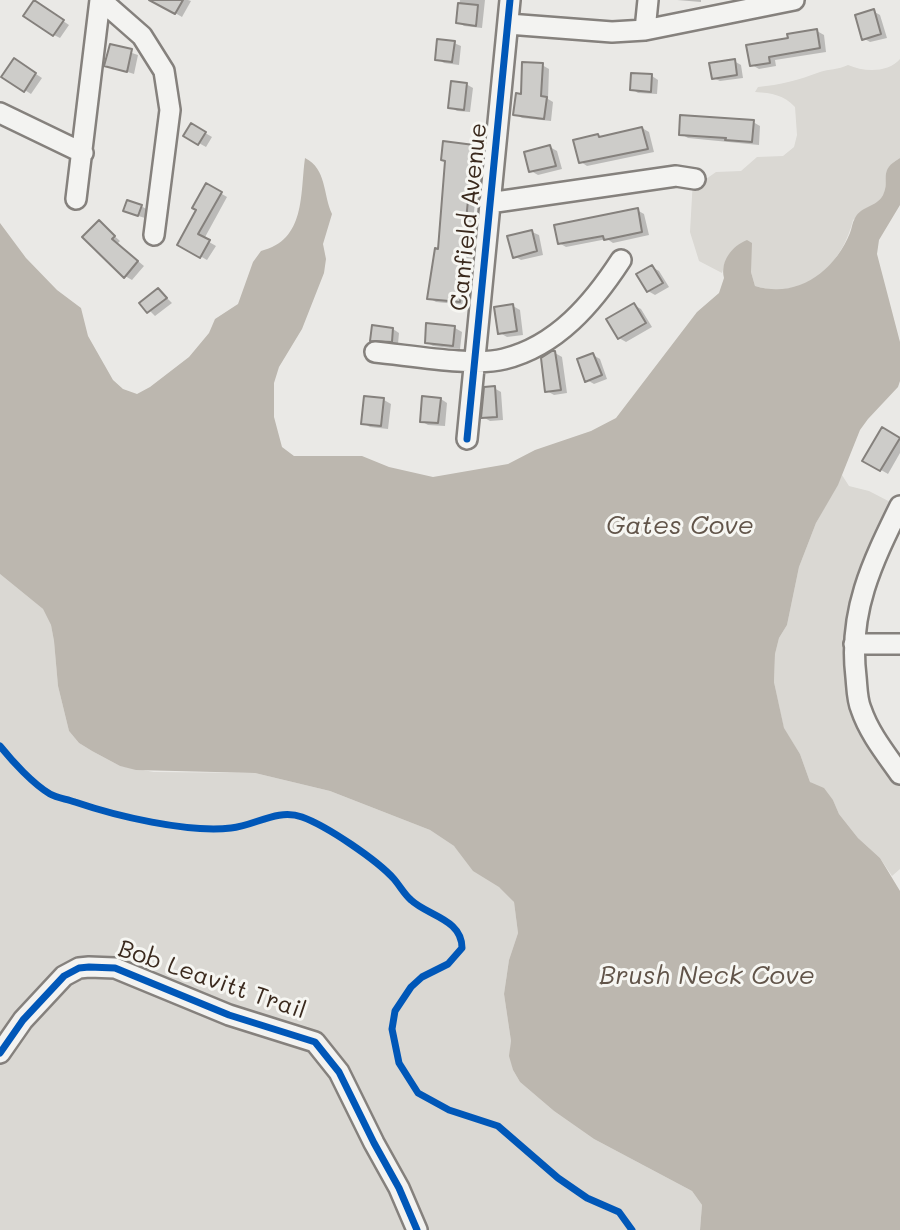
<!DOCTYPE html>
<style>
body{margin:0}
canvas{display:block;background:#eae9e6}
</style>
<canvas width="900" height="1230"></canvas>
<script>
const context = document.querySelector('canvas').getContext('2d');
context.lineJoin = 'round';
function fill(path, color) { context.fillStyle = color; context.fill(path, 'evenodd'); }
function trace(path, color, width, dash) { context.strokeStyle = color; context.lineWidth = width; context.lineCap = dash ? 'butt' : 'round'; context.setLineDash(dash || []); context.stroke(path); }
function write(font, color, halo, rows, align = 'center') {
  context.font = font + ' Mali,sans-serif'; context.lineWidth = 6; context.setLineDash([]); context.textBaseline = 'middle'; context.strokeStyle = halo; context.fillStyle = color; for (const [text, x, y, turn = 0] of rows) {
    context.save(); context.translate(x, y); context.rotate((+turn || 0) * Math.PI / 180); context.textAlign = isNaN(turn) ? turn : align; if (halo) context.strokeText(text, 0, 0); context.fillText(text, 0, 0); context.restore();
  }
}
const green = new Path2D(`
 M900 59V158C879 170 890 176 884 193 879 205 864 213 853 220 842 266 803 301 755 286L751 272 726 259 722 273 699 261 690 232 693 179H706L716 172 741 171 757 157 783 156 794 147 797 135 795 107C784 95 772 93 755 92L758 87C780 85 799 80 820 72 829 69 838 70 848 65 864 72 888 73 900 59Z
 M842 475 849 486 869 491 898 506 866 579 860 705 900 774V869L892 876 880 858 858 838 839 814 833 800 810 782 800 754 784 729 774 682 775 654 779 638 787 625 799 567 816 523Z
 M0 574 43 609 51 625 54 641 58 686 69 731 79 743 92 751 120 766 154 772 255 773 330 791 430 830 454 846 510 896 514 902 518 933 509 960 504 994 511 1041 510 1056 513 1070 520 1082 554 1111 594 1139 692 1191 702 1205 700 1230H0Z`);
const water = new Path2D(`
 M305 158C327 169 323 195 332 214L323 244 326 259 324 273 302 329 279 367 274 383V417L282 447 294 456H362L389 467 433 477 508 464 535 450 591 431 616 418 697 312 719 293 724 278C720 261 732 246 747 240L752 243 751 272 755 286C797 299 834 272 850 233 852 228 852 223 855 218 862 205 876 208 883 195 891 179 877 171 900 158V205L879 240 877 254 900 342V381L898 387 868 419 860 430 838 485 816 523 799 567 787 625 779 638 775 654 774 682 784 728 800 754 810 782 824 788 833 800 839 814 858 838 880 858 900 891V1230H700L702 1205 692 1191 594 1139 554 1111 520 1082 513 1070 509 1056 511 1041 504 994 509 960 518 933 514 902 499 887 473 871 454 846 430 830 330 791 255 773 136 770 120 766 92 751 79 743 69 731 58 686 54 641 51 625 43 609 0 574V223L26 258 57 290 81 308 88 336 113 380 123 389 137 394 150 387 189 357 209 333 215 319 238 304 253 262 261 251C306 240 300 194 305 158Z`);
const shadow = new Path2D(`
 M153 0H188L191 1 182 17Z
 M460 0H485L482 28 464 26 458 22Z
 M677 0H701V2Z
 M41 6 69 25 60 38 54 35Z
 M873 11 880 15 887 38 870 42 863 38Z
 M817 31 824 35 826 52 775 60 776 66 759 69 752 65 790 39Z
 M454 43 461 46 459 65 444 63 437 59Z
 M111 46 138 55 134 74 106 65Z
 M734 61 741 65 743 78 720 81 713 78Z
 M21 64 42 78 31 94 4 77Z
 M542 65 549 69 548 99 553 102 551 121 522 118 515 114 522 96Z
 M652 76 658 80 657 94 638 93 632 89Z
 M466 84 473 88 470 112 457 111 450 107Z
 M753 122 760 126 759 145 688 138 681 134Z
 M192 125 212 137 206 147 186 136Z
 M642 128 649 132 654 152 587 166 581 162 598 135 602 138Z
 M473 146 480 150 476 186 479 188 477 203H475L469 256 472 257 466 305 436 302 429 298 440 250Z
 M550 147 557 151 562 169 538 175 531 171Z
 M207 185 227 197 204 239 216 246 207 260 179 244 199 209Z
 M141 206 148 210 145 218 132 214Z
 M637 210 644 214 649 235 613 243 607 239 566 247 559 243Z
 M99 222 120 241 117 244 144 266 132 280 125 276Z
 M532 232 539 235 543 255 521 260 514 256Z
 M652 267 659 271 669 287 655 295 648 291Z
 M159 290 172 303 155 316 142 303Z
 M634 305 641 309 652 327 626 342 619 338Z
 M513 306 520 310 523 335 507 337 500 333Z
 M428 325 455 328 462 332 460 349 433 346 426 342Z
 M393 329 399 333 398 344H379L372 340Z
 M555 353 562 357 567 393 554 395 547 391 543 359Z
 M593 355 600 359 607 379 594 384 587 380Z
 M494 388 501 392 503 420 490 421 483 417Z
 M441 399 447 403 445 426 428 425 421 421Z
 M384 400 391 404 388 429 370 427 363 423Z
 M883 429 900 439V453L888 474 864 460Z`);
const building = new Path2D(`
 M34 0 64 20 53 36 23 16Z
 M149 0H183L175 14Z
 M458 3 478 5 476 26 456 23Z
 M874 9 881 34 862 40 855 15Z
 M817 29 820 48 769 57 770 63 750 66 746 45 788 38 787 34Z
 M437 39 455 41 452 62 435 60Z
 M110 44 132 49 127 72 104 66Z
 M14 58 36 73 24 92 1 77Z
 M735 59 737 75 712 79 709 63Z
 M522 62 543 63 541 96 547 97 544 119 513 115 516 93 521 94Z
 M631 73 652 74 651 92 630 90Z
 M451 81 467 83 464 110 448 108Z
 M680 115 754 120 752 142 725 140 726 138 679 135Z
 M191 123 206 132 198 145 183 136Z
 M642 127 648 149 579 163 573 140 598 134 599 137Z
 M443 141 474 145 470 182H472L470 200H468L463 251H466L460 302 427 299 435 248 438 249 445 161 441 160Z
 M550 145 556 166 529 172 524 152Z
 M206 183 222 192 198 234 210 240 200 258 177 245 196 210 192 208Z
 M127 200 142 205 138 216 123 211Z
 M638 208 642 232 604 240 603 236 558 244 554 225Z
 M99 220 115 236 112 239 138 261 124 278 82 237Z
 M532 230 537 251 513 258 507 236Z
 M652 265 663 283 647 292 636 274Z
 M158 288 167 298 147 313 139 303Z
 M634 303 646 323 618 339 606 319Z
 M513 304 517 331 498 334 494 307Z
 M426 323 455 326 453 346 425 343Z
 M372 325 393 328 392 342 370 341Z
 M552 351H555L561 390 545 392 541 358Z
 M593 353 602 375 585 382 577 359Z
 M495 386 497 417 481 418 484 387Z
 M364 396 384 398 381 426 361 424Z
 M422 396 441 398 438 423 420 422Z
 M882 427 900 438 880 471 862 461Z`);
const minor = new Path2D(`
 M101 0 142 36 164 71 170 110 154 235
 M508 24 612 32 645 30 794 0
 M645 30 648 0
 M0 113 83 153
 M76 199 100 0
 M489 203 676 176 695 179
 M375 352C408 355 474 367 504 359 557 346 593 303 621 260
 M467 439 510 0
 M900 506C872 563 848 612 856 677 857 687 857 700 861 709 869 733 886 754 900 774
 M854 644H900
 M0 1053 23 1020 64 976 79 968 89 967 115 968 229 1015 315 1042 339 1072 374 1143 399 1188 417 1230`);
const cycleway = new Path2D(`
 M467 439 510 0
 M0 746C12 761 33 784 50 794 57 798 67 799 75 802 116 816 187 833 231 828 255 826 277 808 302 817 327 826 377 860 394 879 400 886 404 894 411 900 428 916 462 919 462 948L448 964 422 977 411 987 395 1011 392 1029 399 1063 418 1093 449 1110 498 1126 558 1178 587 1198 619 1212 632 1230
 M0 1053 23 1020 64 976 79 968 89 967 115 968 229 1015 315 1042 339 1072 374 1143 399 1188 417 1230`);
const streetNames = [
 ["Canfield Avenue",469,217,-84],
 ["Bob Leavitt Trail",212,980,19]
];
const waterNames = [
 ["Gates Cove",680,526],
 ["Brush Neck Cove",707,976]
];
fill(green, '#dad8d3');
fill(water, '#bcb7af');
fill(shadow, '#0003');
fill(building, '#cdccc9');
trace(building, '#85817d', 2);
trace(minor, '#85817d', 24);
trace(minor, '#f3f3f1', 19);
trace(cycleway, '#0057b8', 7);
write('24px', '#3b2a1e', '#f6f6f2', streetNames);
write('italic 26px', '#615449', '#f6f6f2', waterNames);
</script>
